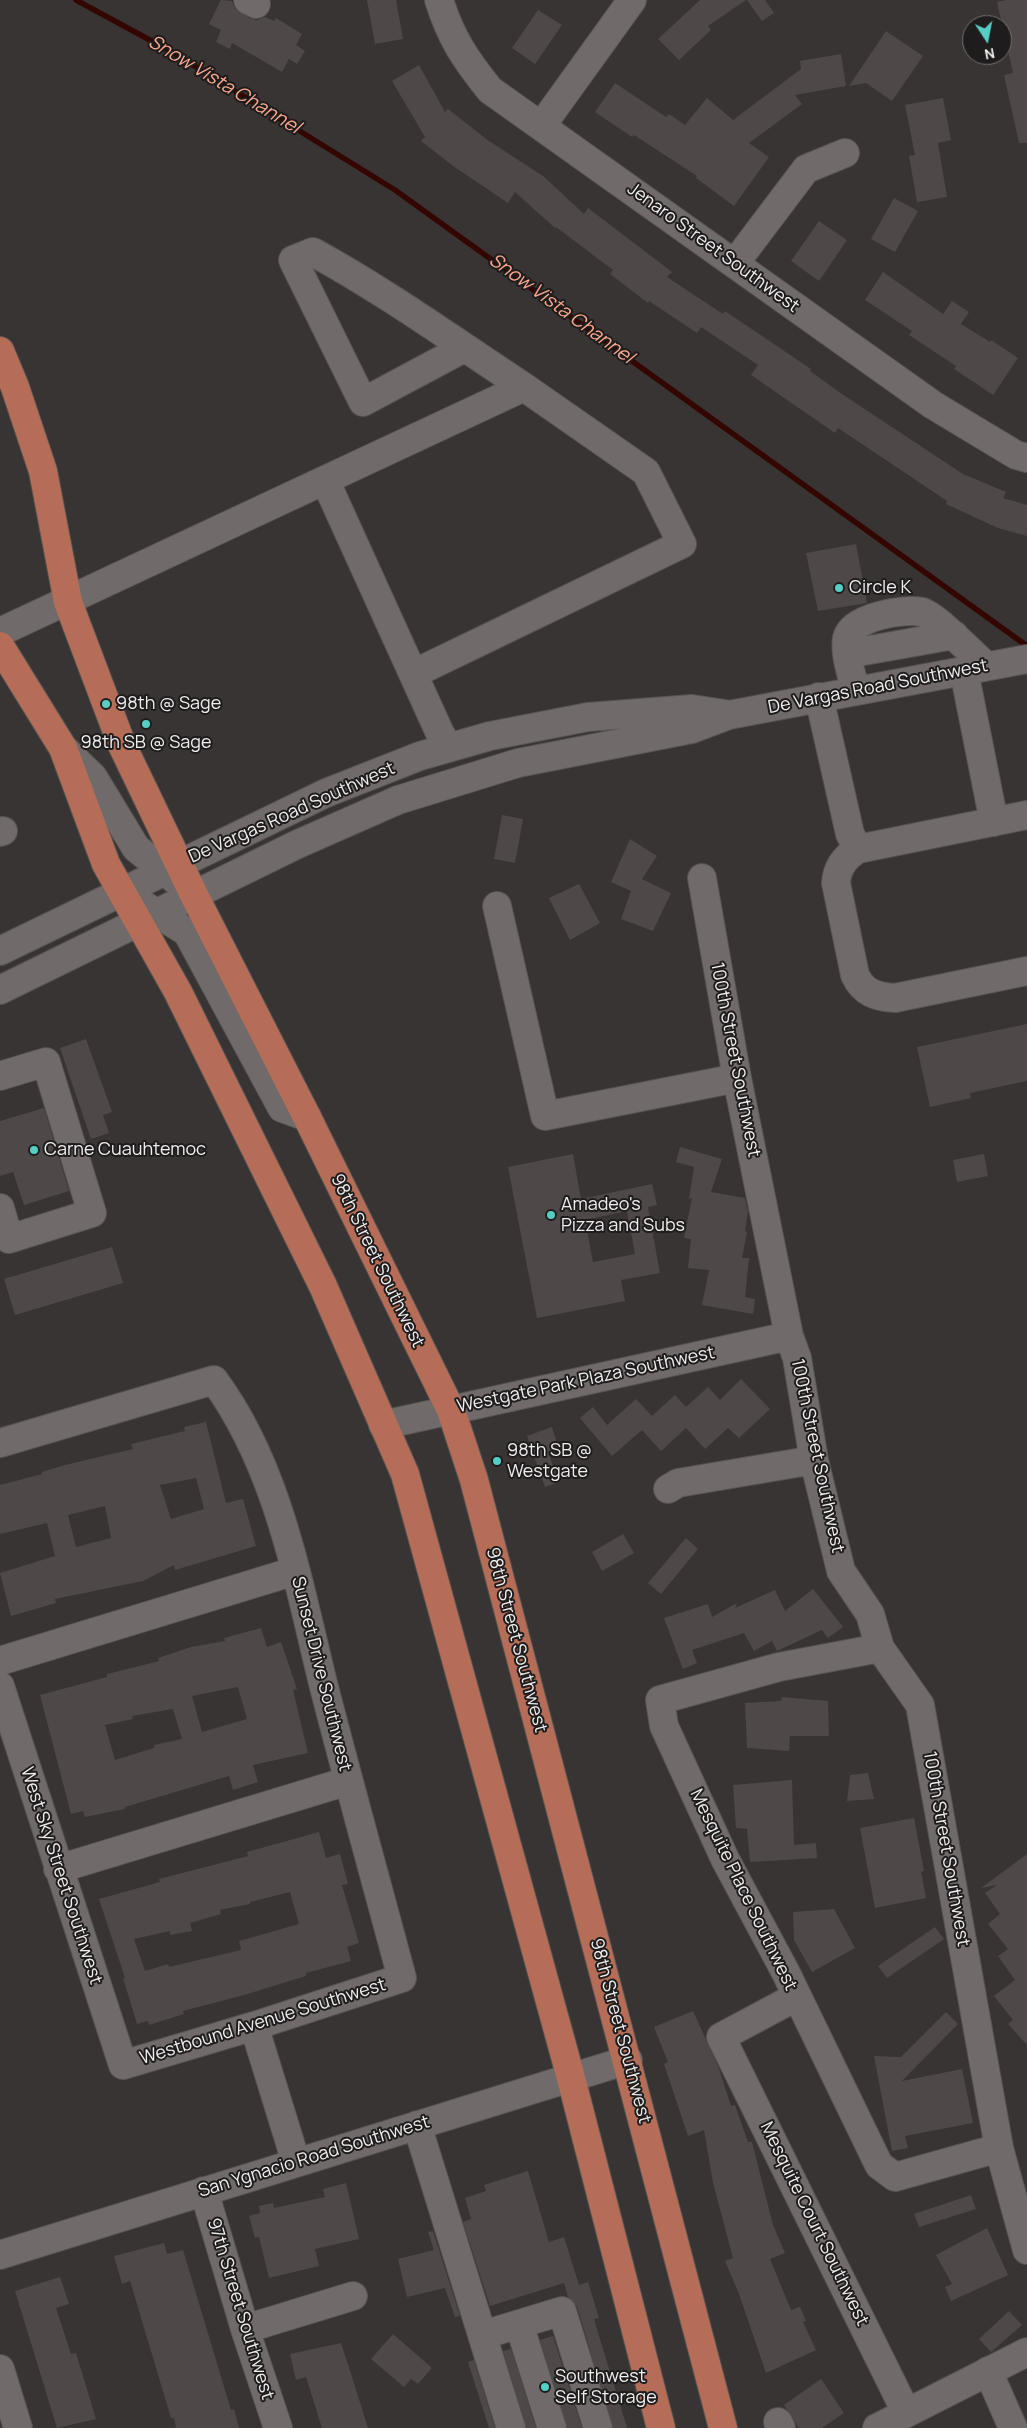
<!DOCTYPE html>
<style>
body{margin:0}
#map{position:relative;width:1027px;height:2428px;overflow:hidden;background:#383433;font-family:Manrope,sans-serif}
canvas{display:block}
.north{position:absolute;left:962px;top:15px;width:50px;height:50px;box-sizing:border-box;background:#1e1c1c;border:1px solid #727070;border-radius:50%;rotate:169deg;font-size:14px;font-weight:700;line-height:20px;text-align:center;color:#f1eeee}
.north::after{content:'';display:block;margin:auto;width:18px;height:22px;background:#56cec3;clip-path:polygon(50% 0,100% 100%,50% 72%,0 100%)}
</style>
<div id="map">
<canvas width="1027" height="2428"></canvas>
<div class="north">N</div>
</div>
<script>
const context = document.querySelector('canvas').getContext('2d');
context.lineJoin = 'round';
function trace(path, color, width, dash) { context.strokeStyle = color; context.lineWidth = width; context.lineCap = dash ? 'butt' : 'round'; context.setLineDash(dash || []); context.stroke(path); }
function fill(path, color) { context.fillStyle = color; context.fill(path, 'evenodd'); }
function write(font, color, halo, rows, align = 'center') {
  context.font = font + ' Manrope,sans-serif'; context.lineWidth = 4; context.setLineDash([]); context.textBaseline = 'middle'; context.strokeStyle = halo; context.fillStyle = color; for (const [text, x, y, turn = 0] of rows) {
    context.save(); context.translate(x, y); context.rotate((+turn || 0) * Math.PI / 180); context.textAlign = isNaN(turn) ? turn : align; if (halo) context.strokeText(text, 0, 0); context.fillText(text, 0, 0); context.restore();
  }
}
const stream = new Path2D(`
 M76 0 172 52 395 190 1027 646`);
const building = new Path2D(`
 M221 0 232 1 235 9 249 18 257 20 265 17 274 21 276 18 302 34 296 45 305 51 297 64 289 59 282 72 232 43 230 49 216 42 221 30 209 24Z
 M367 0H396L403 39 375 44Z
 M700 0H746L708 26 711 30 679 60 658 39Z
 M747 0H765L774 13 762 21Z
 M1006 0H1027V143H1019L1004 75 1013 73 997 2Z
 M538 10 562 25 535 64 512 48Z
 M886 31 923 56 892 101 866 83 849 86Z
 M841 54 846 86 795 95 802 104 749 143 769 157 734 206 696 178 697 176 634 135 632 137 595 112 615 83 666 117 669 114 685 125 707 98 733 120 801 69 800 61Z
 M419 65 445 112 448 109 489 141 543 176 584 214 588 208 672 272 667 277 723 314 725 311 811 369 810 371 842 394 963 474 1006 492 1003 498 1027 505V536L998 528 946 504 947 501 838 428 835 433 751 375 758 365 701 327 697 333 649 301 648 303 610 274 613 270 556 227 555 228 515 192 508 203 453 166 421 141 425 137 392 81Z
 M943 98 951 140 938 143 947 197 917 202 909 156 915 155 905 105Z
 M894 198 918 211 895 252 871 239Z
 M819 221 847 240 819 281 791 261Z
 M883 272 943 314 952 301 969 312 961 324 990 342 991 340 1018 358 993 395 954 369 956 366 909 335 912 331 865 300Z
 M856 544 867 603 818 611 806 553Z
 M502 815 523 819 515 863 494 859Z
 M630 839 657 856 642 879 671 893 653 931 621 919 631 891 611 882Z
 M579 884 600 923 570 940 549 898Z
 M1027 1024V1081L970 1093 971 1098 930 1107 917 1047Z
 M86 1039 112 1112 103 1115 109 1133 91 1139 60 1048Z
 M44 1108 69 1191 24 1205 13 1172 0 1176V1121Z
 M680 1147 722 1159 711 1192 745 1198 748 1212 745 1231 747 1232 742 1258H749L745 1297 755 1299 753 1314 702 1305 709 1270 688 1268 691 1239 684 1238 692 1198 689 1199 694 1167 676 1162Z
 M573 1154 581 1199 652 1184 657 1205 648 1207 660 1273 621 1280 625 1301 537 1318 508 1167ZM627 1211 635 1254 593 1262 585 1220Z
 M984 1154 988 1176 957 1182 953 1160Z
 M112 1247 123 1283 15 1315 4 1279Z
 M741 1379 770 1409 739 1438 728 1428 705 1449 686 1428 661 1451 642 1430 612 1456 580 1418 593 1407 607 1425 636 1399 652 1416 675 1395 686 1407 708 1387 720 1400Z
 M206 1422 226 1503 243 1499 256 1546 175 1570 174 1565 143 1581 55 1599 56 1603 11 1616 0 1573 55 1556 47 1523 0 1534V1485L42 1474V1472L65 1465 133 1449 131 1444 185 1431 184 1427ZM196 1478 204 1509 171 1519 160 1485ZM105 1506 111 1538 76 1547 68 1515Z
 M552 1427 559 1449 548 1452 559 1482 545 1487 527 1436Z
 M623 1534 634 1553 602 1571 592 1552Z
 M686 1538 698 1549 661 1594 648 1583Z
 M813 1589 843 1627 828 1638 822 1630 777 1651 772 1641 754 1651 744 1633 692 1650 697 1663 683 1669 664 1618 708 1604 712 1617 737 1603 735 1608 775 1590 785 1611Z
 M261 1628 267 1647 281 1642 297 1689 293 1690 308 1753 253 1765 258 1782 233 1790 229 1776 125 1807V1809L85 1817 83 1811 71 1814 40 1695 107 1677V1674L159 1661 158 1658 191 1647 225 1641 224 1638ZM238 1687 247 1719 202 1732 192 1696ZM173 1709 182 1739 154 1745V1748L115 1760 105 1725 133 1719 132 1716Z
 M782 1697 828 1701 829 1736H790L789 1751 747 1748 745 1703 781 1701Z
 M868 1773 874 1799 847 1801 850 1775Z
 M792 1780 794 1845 816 1843 817 1858 750 1862 747 1829 736 1828 733 1785Z
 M914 1818 924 1871 921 1872 926 1898 875 1908 860 1828Z
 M319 1832 326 1858 340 1854 348 1884 342 1885 359 1943 347 1947 351 1961 306 1973V1976L244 1995 183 2011 184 2014 149 2025 148 2021 137 2024 123 1978H125L99 1899 160 1882 159 1879 248 1856 247 1852ZM290 1892 299 1924 239 1941 241 1950 169 1967 168 1964 145 1971 134 1939 170 1931V1935L192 1931 190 1923 221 1914 220 1910 250 1904V1902Z
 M1027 1854V2045L1008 2024 1013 2020 994 1996 1015 1980 998 1956 1008 1949 988 1924 1000 1914 985 1893 997 1885 981 1888Z
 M834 1909 855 1948 812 1972 794 1940 793 1912Z
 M935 1927 944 1939 887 1978 878 1966Z
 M693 2011 718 2066 731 2106 735 2105 748 2142H752L773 2225 785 2253 770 2259 791 2310 800 2307 806 2321 803 2322 816 2350 766 2373 739 2294 725 2261 733 2258 713 2183 704 2130 688 2136 664 2064 668 2062 654 2027Z
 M946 2012 958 2024 902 2081 962 2069 973 2123 905 2136 908 2148 892 2151 874 2056 901 2057Z
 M528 2171 549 2242 564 2237 579 2285 588 2282 599 2318 594 2319 627 2428H613L577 2306 568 2297 564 2283 490 2306 463 2222 471 2219 465 2198 486 2191 484 2185Z
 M346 2183 359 2239 315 2249 319 2266 269 2278 259 2237 255 2238 249 2216 260 2213 259 2206 273 2203 274 2208 325 2197 323 2189Z
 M971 2195 976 2209 919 2227 914 2214Z
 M987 2228 1008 2275 951 2301 945 2287 952 2284 936 2255Z
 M433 2231 460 2316 455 2317 445 2288 407 2297 398 2259 434 2250 428 2232Z
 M164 2243 167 2254 183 2250 231 2410 234 2409 239 2428H176L174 2418H171L130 2281 122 2284 114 2256Z
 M60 2277 69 2304 56 2308 71 2354 76 2353 96 2419 57 2428 15 2291Z
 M1009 2311 1022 2325 991 2352 979 2339Z
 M393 2334 432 2368 418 2384 411 2379 404 2387 371 2359Z
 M553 2336 582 2428H567L540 2340Z
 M341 2343 353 2380 368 2428H322L306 2377 296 2380 290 2354Z
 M511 2349 536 2428H526L503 2351Z
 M474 2360 495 2428H489L468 2362Z
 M821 2379 844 2413 822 2428H799L784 2405Z`);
const minor = new Path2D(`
 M248 0 256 4
 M439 0C451 38 465 59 490 90L933 405 1016 455 1027 458
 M542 125 632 0
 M735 263 806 169 845 153
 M464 348 363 402 293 260 313 252C386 292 454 341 524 387
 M0 632 325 480
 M847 654 954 635
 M964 671 994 822
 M413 674 682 544 646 472 524 387 325 480 439 731 448 748
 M855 690C852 674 844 654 847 638 852 617 904 608 922 612 935 615 974 655 986 666
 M819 697 850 834 858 849
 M63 748 93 777 136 848 177 881
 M1027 815 858 849C845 857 837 867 836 883L855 975C863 993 877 997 895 998L1027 971
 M0 832 3 831
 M702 878 737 1078 789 1336 797 1358 814 1460 841 1571 870 1614 880 1648 920 1705 999 2148 1027 2250
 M145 906 187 932 282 1108 307 1117
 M497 906 545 1116 737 1078
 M0 951 326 793 420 756 490 736 588 717 692 709 725 714
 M0 990 298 844 398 800 518 763 692 729 729 715 1027 659
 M0 1076 46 1062 92 1213 9 1239 0 1208
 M383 1425 789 1336
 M0 1443 214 1380C279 1468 298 1583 324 1687 349 1784 376 1881 402 1978L254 2026 123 2065 0 1686
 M668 1489 678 1483 814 1460
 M880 1648 779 1667 660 1700 664 1726 725 1859 786 1973 879 2165 895 2177 999 2148
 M0 1661 295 1571
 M58 1869 348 1781
 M796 1997 721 2037 906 2412
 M254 2026 296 2162
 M417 2125 511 2428
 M204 2191 245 2329 278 2428
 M0 2255 628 2060
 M519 2324 552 2428
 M245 2329 353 2296
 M483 2335 562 2311 598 2428
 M0 2369 18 2428
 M988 2371 1013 2428
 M778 2422 781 2428
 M877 2428 1027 2352`);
const major = new Path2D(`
 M0 351 15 387 43 471 68 602 122 745 194 895 307 1117 451 1410 474 1480 723 2428
 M0 646 63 748 106 864 178 992 323 1286 405 1474 571 2078 661 2428`);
const markers = [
 [839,588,5,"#56cec3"],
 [106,704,5,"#56cec3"],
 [146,724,5,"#56cec3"],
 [34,1150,5,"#56cec3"],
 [551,1215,5,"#56cec3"],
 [497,1461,5,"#56cec3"],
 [545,2387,5,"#56cec3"]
];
const streetNames = [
 ["Jenaro Street Southwest",713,248,36],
 ["De Vargas Road Southwest",878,687,-11],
 ["De Vargas Road Southwest",292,813,-24],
 ["100th Street Southwest",735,1060,79],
 ["98th Street Southwest",377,1261,64],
 ["Westgate Park Plaza Southwest",586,1380,-12],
 ["100th Street Southwest",817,1456,78],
 ["98th Street Southwest",516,1640,75],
 ["Sunset Drive Southwest",321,1674,76],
 ["100th Street Southwest",946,1849,80],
 ["West Sky Street Southwest",61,1876,72],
 ["Mesquite Place Southwest",743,1890,64],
 ["Westbound Avenue Southwest",263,2022,-17],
 ["98th Street Southwest",620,2031,75],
 ["San Ygnacio Road Southwest",314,2157,-17],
 ["Mesquite Court Southwest",814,2224,64],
 ["97th Street Southwest",240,2309,73]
];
const poiNames = [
 ["Circle K",849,588],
 ["98th @ Sage",116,704],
 ["98th SB @ Sage",146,743,"center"],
 ["Carne Cuauhtemoc",44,1150],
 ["Amadeo's",561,1205],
 ["Pizza and Subs",561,1226],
 ["98th SB @",507,1451],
 ["Westgate",507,1472],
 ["Southwest",555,2377],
 ["Self Storage",555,2398]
];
const waterNames = [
 ["Snow Vista Channel",224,85,31],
 ["Snow Vista Channel",561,309,36]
];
trace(stream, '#330700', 5.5);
fill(building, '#4e4948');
trace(minor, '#565351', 30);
trace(major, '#565351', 30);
trace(minor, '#706b6a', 28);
trace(major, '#b56d58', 28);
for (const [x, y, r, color] of markers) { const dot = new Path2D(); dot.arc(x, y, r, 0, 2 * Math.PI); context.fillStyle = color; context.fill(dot); trace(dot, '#1e1c1c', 2); }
write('18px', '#f1eeee', '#1e1c1c', streetNames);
write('18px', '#f1eeee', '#1e1c1c', poiNames, 'left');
write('italic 19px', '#f9a78f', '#1e1c1c', waterNames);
</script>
